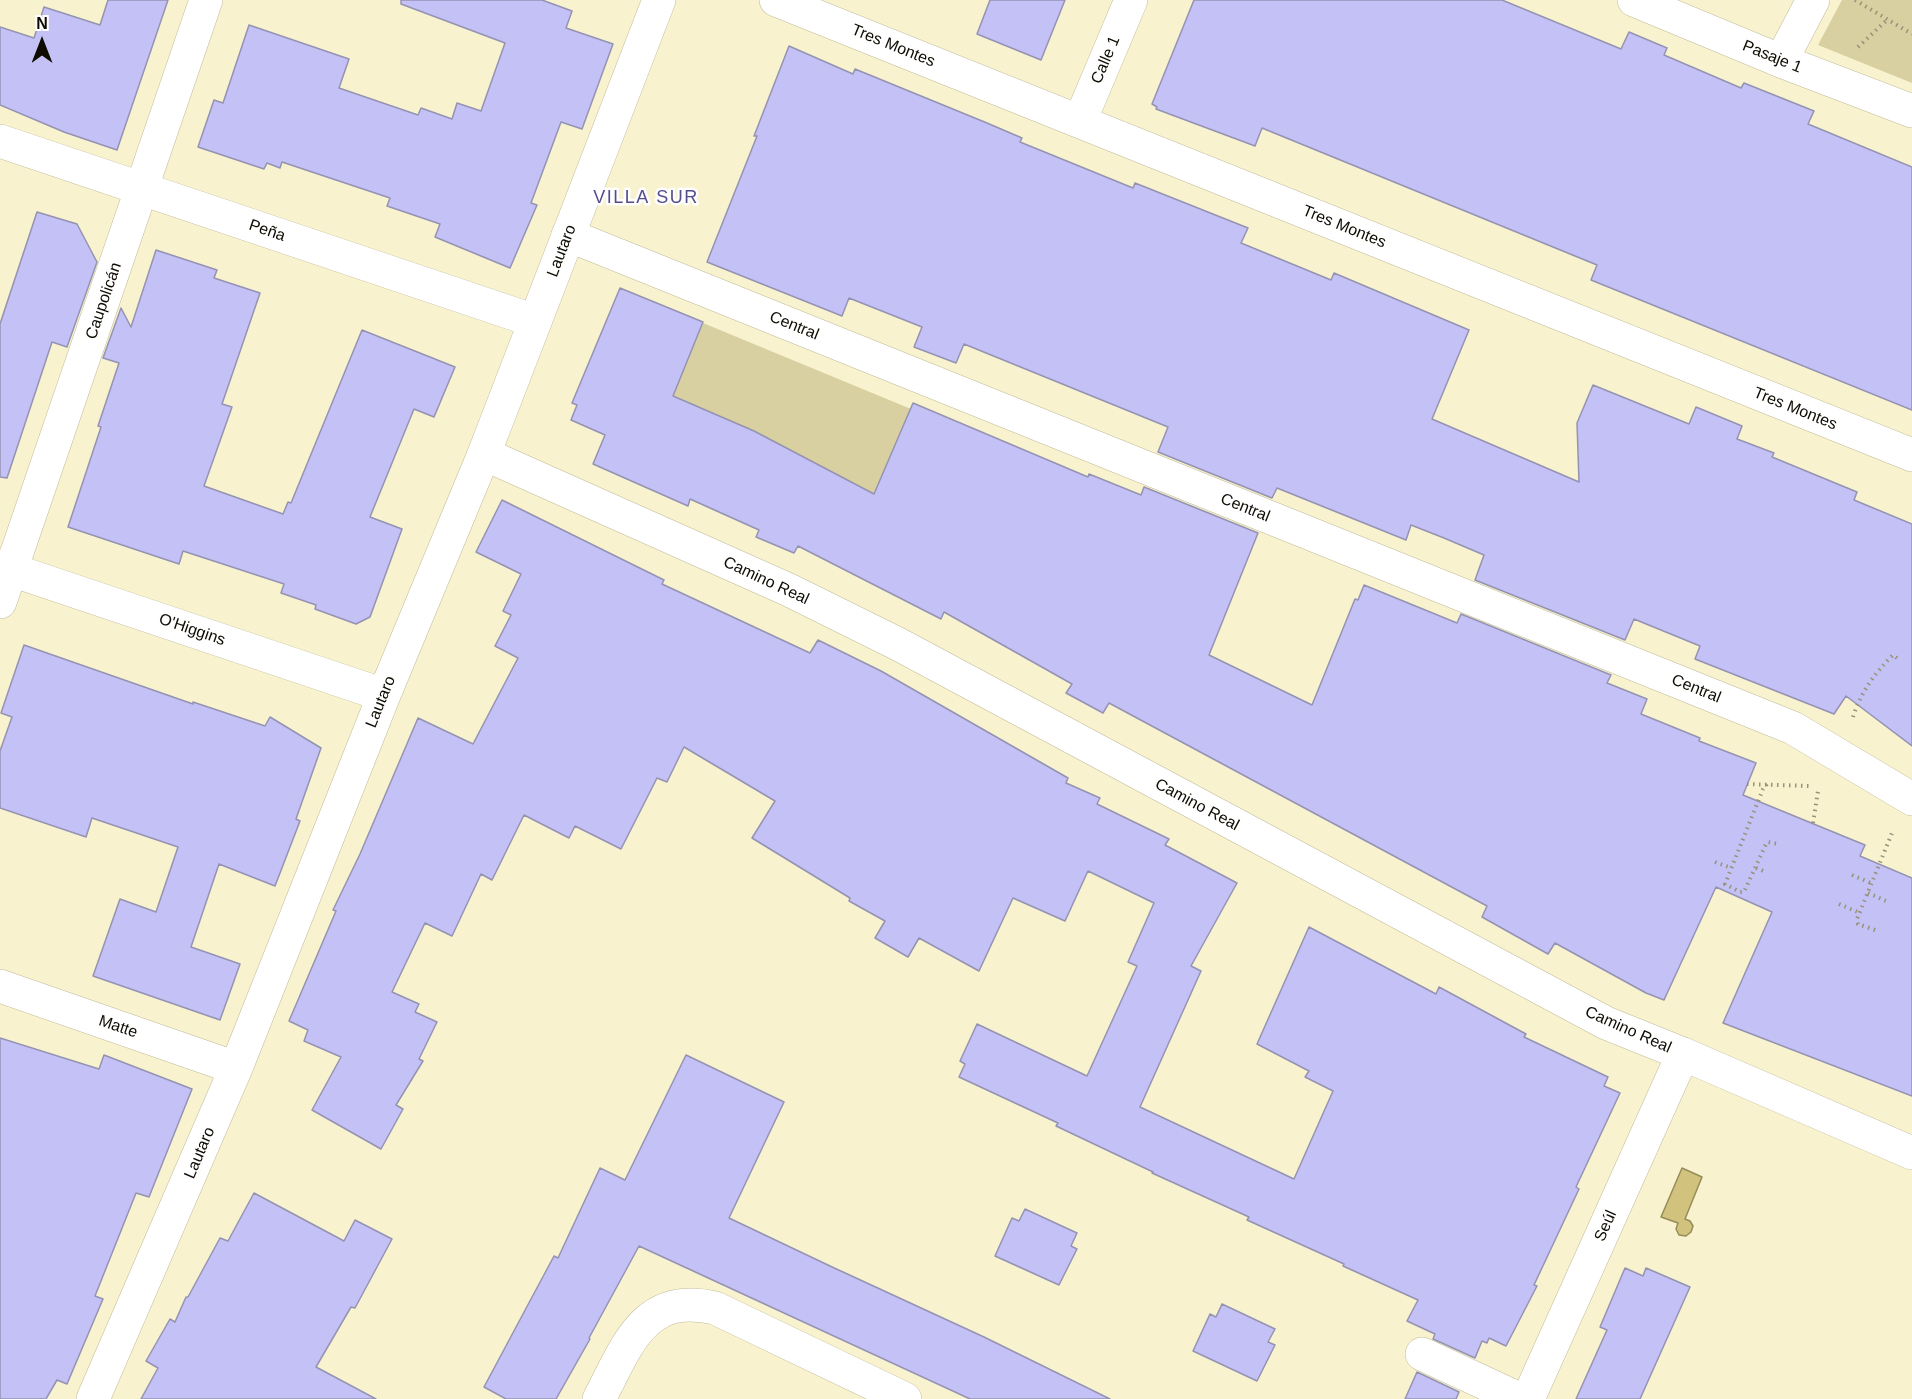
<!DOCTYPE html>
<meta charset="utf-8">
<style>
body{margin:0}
#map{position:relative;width:1912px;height:1399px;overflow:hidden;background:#f8f2cf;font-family:Helvetica,sans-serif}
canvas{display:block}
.north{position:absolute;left:12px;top:12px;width:60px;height:60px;-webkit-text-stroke:4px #fefefe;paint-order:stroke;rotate:0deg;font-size:16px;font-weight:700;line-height:24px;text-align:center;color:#0e0b02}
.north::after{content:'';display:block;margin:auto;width:21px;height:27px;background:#0e0b02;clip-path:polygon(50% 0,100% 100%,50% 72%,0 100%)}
</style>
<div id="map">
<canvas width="1912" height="1399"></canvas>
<div class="north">N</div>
</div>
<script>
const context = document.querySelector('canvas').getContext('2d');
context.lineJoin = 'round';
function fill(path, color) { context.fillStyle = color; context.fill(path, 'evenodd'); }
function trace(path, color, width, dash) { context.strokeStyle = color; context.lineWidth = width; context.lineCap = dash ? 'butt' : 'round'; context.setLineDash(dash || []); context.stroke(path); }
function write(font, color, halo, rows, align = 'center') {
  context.font = font + ' Helvetica,sans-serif'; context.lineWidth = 5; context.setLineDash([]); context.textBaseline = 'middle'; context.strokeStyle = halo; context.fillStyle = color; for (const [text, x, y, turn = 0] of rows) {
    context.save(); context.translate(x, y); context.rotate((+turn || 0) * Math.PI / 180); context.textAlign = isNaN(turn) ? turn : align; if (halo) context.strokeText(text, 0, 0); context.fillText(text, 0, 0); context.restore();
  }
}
const green = new Path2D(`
 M1842 0H1912V83L1818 45Z
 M703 323 911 409 874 494 779 444 672 398Z`);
const water = new Path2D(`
 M1682 1168 1702 1177 1685 1219 1690 1221 1693 1226 1691 1232 1686 1236 1679 1235 1676 1229 1678 1223 1661 1217Z`);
const building = new Path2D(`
 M108 0H168L117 150 64 132 0 105V27L34 38 44 7 100 25Z
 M401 0H542L572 11 566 28 613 44 582 129 561 122 531 203 537 205 510 268 435 237 440 224 387 206 390 198 282 162 280 168 267 163 264 169 198 147 214 100 223 103 249 25 349 59 339 88 418 115 421 108 452 119 457 103 481 111 505 43 401 4Z
 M990 0H1065L1041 60 977 34Z
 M1194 0H1502L1621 49 1629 32 1667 48 1664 55 1741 88 1744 83 1814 111 1808 124 1912 167V410L1591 280 1597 265 1262 128 1255 146 1156 109 1157 107 1152 104Z
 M789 46 853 74 855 69 987 123 1022 138 1020 142 1133 188 1135 183 1248 228 1241 243 1331 280 1334 273 1469 330 1432 419 1579 482 1577 423 1593 385 1689 424 1696 407 1742 426 1737 439 1774 453 1772 457 1857 492 1854 500 1912 524V746L1846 696 1834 714 1695 659 1700 646 1634 619 1625 640 1475 580 1484 555 1444 538 1411 525 1406 540 1277 488 1272 498 1158 452 1168 427 964 344 956 363 914 347 922 327 849 298 842 316 707 262 757 136H754Z
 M37 212 77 224 97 262 67 347 52 342 7 478 0 477V324Z
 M156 250 217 270 214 278 260 293 222 404 232 407 204 486 283 514 288 502 291 503 362 330 455 367 434 417 414 409 370 517 402 529 370 617 356 624 315 609 316 605 281 593 284 584 183 551 179 564 68 527 101 427 98 426 119 363 103 358 121 308 131 327Z
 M620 288 703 322 673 396 754 431 874 494 913 403 1088 477 1089 474 1141 495 1144 487 1258 533 1209 655 1312 705 1355 599 1358 600 1364 585 1457 623 1461 614 1611 675 1607 683 1647 699 1641 714 1700 738 1699 741 1756 763 1743 795 1865 845 1860 856 1912 878V1096L1723 1023 1772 912 1716 887 1664 1000 1646 993 1555 943 1548 954 1482 917 1487 906 1109 703 1103 713 1066 693 1072 684 944 612 941 619 798 546 794 553 756 537 759 530 690 499 688 506 593 464 605 435 571 420 577 405 572 403Z
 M502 500 664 580 662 584 810 653 818 640 881 671 1068 778 1066 783 1100 798 1097 804 1169 839 1165 845 1237 883 1191 966 1201 971 1140 1107 1294 1179 1333 1091 1305 1077 1309 1071 1257 1044 1309 927 1436 994 1439 987 1526 1034 1524 1037 1608 1077 1604 1086 1620 1093 1576 1187 1579 1189 1534 1285 1537 1286 1506 1346 1489 1338 1487 1343 1482 1341 1475 1358 1433 1339 1435 1334 1407 1321 1418 1300 1343 1266 1344 1264 1247 1220 1249 1217 1152 1173 1153 1172 1056 1126 1058 1123 959 1077 965 1064 960 1061 977 1024 1087 1076 1137 966 1128 962 1154 903 1088 871 1065 921 1013 898 979 971 919 938 908 957 875 938 885 921 849 901 850 898 752 838 775 801 684 747 667 782 657 778 621 849 575 826 569 838 524 815 492 880 481 874 452 936 425 923 392 992 419 1004 415 1012 437 1022 419 1059 423 1061 396 1105 403 1109 381 1149 312 1110 341 1057 304 1041 308 1030 289 1021 336 911 333 910 360 854 418 718 473 744 518 658 495 646 511 615 503 611 521 574 476 552Z
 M24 645 193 704V702L265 726 270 717 321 748 296 819 300 821 275 886 219 864 191 947 240 964 220 1020 93 976 120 899 156 912 178 847 92 818 86 837 0 808V751L12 717 1 713Z
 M0 1038 99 1069 104 1055 192 1089 149 1197 136 1193 95 1296 103 1299 67 1384 57 1380 46 1399H0Z
 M686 1055 784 1102 729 1218 830 1266 984 1337 1110 1399H970L639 1246 589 1338 590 1339 556 1399H506L484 1387 554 1256 558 1258 600 1168 625 1180Z
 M254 1193 344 1241 355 1220 392 1239 355 1308 351 1307 316 1367 376 1399H141L158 1368 146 1361 170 1319 175 1322 186 1297H188L220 1238 228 1241Z
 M1025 1209 1077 1233 1071 1246 1077 1249 1059 1285 995 1256 1012 1218 1019 1221Z
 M1625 1268 1643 1276 1646 1268 1690 1287 1640 1399H1576L1607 1330 1600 1327Z
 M1222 1304 1275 1329 1268 1342 1275 1345 1257 1381 1193 1351 1210 1314 1216 1317Z
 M1417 1372 1459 1392 1456 1399H1405Z`);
const path = new Path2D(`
 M1855 0 1912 34
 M1858 47 1887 20
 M1853 717C1861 692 1874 674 1893 655L1897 658
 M1747 784 1809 786
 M1767 784 1763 789 1725 884 1740 892H1744L1766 844 1768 842 1778 844
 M1813 823 1818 791
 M1715 862 1731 868
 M1756 868 1766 872
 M1852 875 1871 883
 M1868 893 1886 901
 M1839 904 1860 913
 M1875 930 1858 924 1857 919 1892 833`);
const minor = new Path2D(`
 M776 0 1912 455
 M1634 0 1781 61 1912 111
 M1781 61 1813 0
 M1080 121 1131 0
 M0 141 535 321
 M568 235 1793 728 1912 799
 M0 566 384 695
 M0 602 206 0
 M0 986 236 1068
 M1422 1354 1519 1399
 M93 1399 236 1068 384 695 484 454
 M599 1399C627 1347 643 1291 715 1308L905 1399
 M1528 1399 1683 1054`);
const tertiary = new Path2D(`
 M659 0 484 454 789 590 898 644 1606 1023 1683 1054 1912 1153`);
const streetNames = [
 ["Tres Montes",893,46,22],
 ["Pasaje 1",1772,57,22],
 ["Calle 1",1106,60,-67],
 ["Tres Montes",1344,227,22],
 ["Peña",267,231,19],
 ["Lautaro",562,251,-69],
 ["Caupolicán",104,301,-71],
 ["Central",794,326,22],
 ["Tres Montes",1795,409,22],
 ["Central",1245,508,22],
 ["Camino Real",766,581,25],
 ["O'Higgins",192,630,19],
 ["Central",1696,689,22],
 ["Lautaro",381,702,-68],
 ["Camino Real",1197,805,28],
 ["Matte",118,1027,19],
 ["Camino Real",1628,1030,24],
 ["Lautaro",200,1153,-67],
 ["Seúl",1606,1226,-66]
];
const neighbourhoodNames = [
 ["VILLA SUR",646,198]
];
fill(green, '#d9d0a1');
fill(water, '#d1c37d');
trace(water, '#968c58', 1.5);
fill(building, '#c4c1f6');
trace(building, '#9493b2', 1.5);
trace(minor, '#c1bb99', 34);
trace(tertiary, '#c1bb99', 34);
trace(path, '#97927a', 4, [1.5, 4.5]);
trace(minor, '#fff', 33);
trace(tertiary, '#fff', 33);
write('16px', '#0e0b02', '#fefefe', streetNames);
context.letterSpacing = '1.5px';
write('18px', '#544d8b', '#fefefe', neighbourhoodNames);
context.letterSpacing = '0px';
</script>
